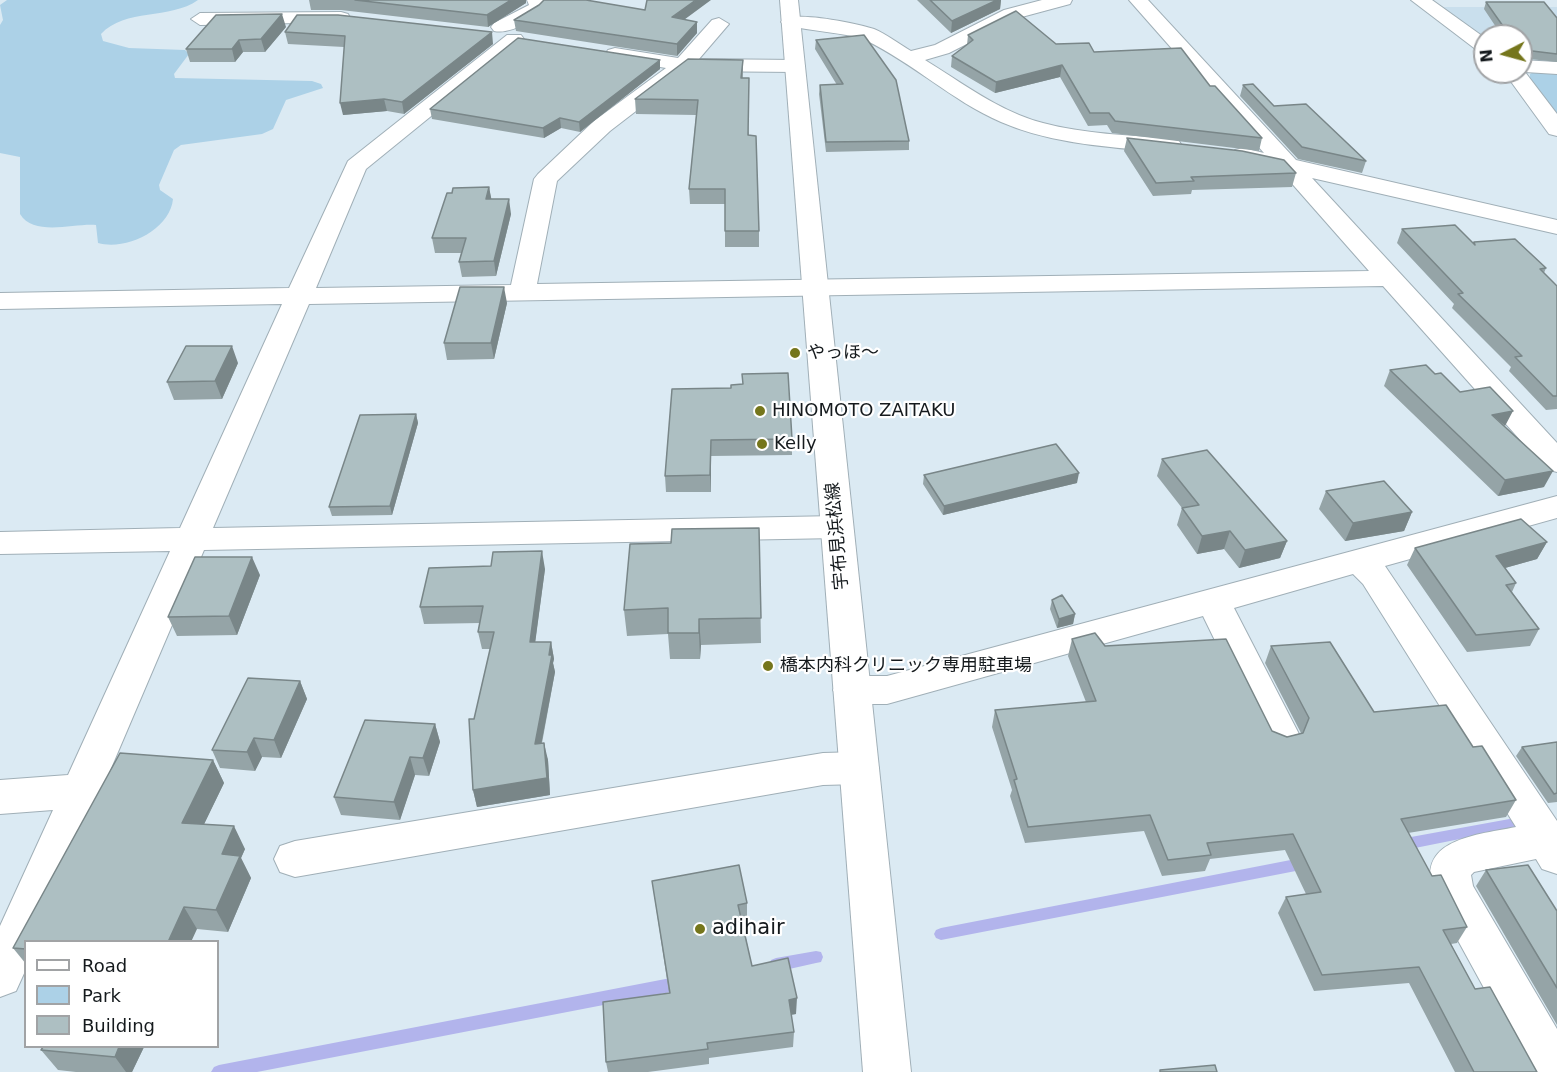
<!DOCTYPE html>
<meta charset="utf-8">
<style>
body{margin:0}
#map{position:relative;width:1557px;height:1072px;overflow:hidden;background:#dbeaf3;font-family:"DejaVu Sans",sans-serif}
canvas{display:block}
.legend{position:absolute;left:24px;top:940px;width:195px;height:108px;box-sizing:border-box;background:#fff;border:2px solid #a1a3a5;margin:0;padding:8px 10px;list-style:none;font-size:18px;color:#151a1d}
.legend li{display:flex;align-items:center;gap:12px;height:30px}
.legend b{width:30px;border:2px solid #a1a3a5}
.north{position:absolute;left:1473px;top:24px;width:60px;height:60px;box-sizing:border-box;background:#fff;border:2px solid #a1a3a5;border-radius:50%;rotate:264deg;font-size:16px;font-weight:700;line-height:24px;text-align:center;color:#151a1d}
.north::after{content:'';display:block;margin:auto;width:21px;height:27px;background:#75761c;clip-path:polygon(50% 0,100% 100%,50% 72%,0 100%)}
</style>
<div id="map">
<canvas width="1557" height="1072"></canvas>
<ul class="legend">
<li><b style="height:8px;background:#fff"></b>Road</li>
<li><b style="height:16px;background:#acd1e7"></b>Park</li>
<li><b style="height:16px;background:#adbfc2"></b>Building</li>
</ul>
<div class="north">N</div>
</div>
<script>
const context = document.querySelector('canvas').getContext('2d');
context.lineJoin = 'round';
function fill(path, color) { context.fillStyle = color; context.fill(path, 'evenodd'); }
function trace(path, color, width, dash) { context.strokeStyle = color; context.lineWidth = width; context.lineCap = dash ? 'butt' : 'round'; context.setLineDash(dash || []); context.stroke(path); }
function write(font, color, halo, rows, align = 'center') {
  context.font = font + ' "DejaVu Sans","Noto Sans JP",sans-serif'; context.lineWidth = 4.5; context.setLineDash([]); context.textBaseline = 'middle'; context.strokeStyle = halo; context.fillStyle = color; for (const [text, x, y, turn = 0] of rows) {
    context.save(); context.translate(x, y); context.rotate((+turn || 0) * Math.PI / 180); context.textAlign = isNaN(turn) ? turn : align; if (halo) context.strokeText(text, 0, 0); context.fillText(text, 0, 0); context.restore();
  }
}
const built = new Path2D(`
 M1439 7H1557V63L1521 61V36H1485V40Z`);
const green = new Path2D(`
 M7 0H198C170 20 125 8 101 34L103 41 129 48 185 50 189 54 174 74 175 78 312 81 321 84 323 88 286 100 273 129 262 134 181 145 174 150 159 185 160 190 173 199C170 230 126 251 98 243L96 225C74 223 34 237 20 214V157L0 153V25L3 20 0 5Z
 M1535 71 1557 72V115L1530 79V74Z`);
const stream = new Path2D(`
 M1515 818 1520 819 1521 823 1520 827 1400 851 1395 849 1393 845 1395 841 1400 839Z
 M1306 857 1311 859 1313 863 1311 867 1306 869 941 940 936 938 934 934 936 930 941 928Z
 M816 951 821 952 823 957 821 962 816 963 776 972 771 970 769 965 771 960 776 958Z
 M681 976 686 978 688 983 686 988 681 990 257 1072H211L214 1067 219 1065Z`);
const minor = new Path2D(`
 M527 0H547L549 3C540 17 512 35 494 31L491 27 494 23 529 5Z
 M1042 0H1072L1070 4 1018 18 949 53 925 60C961 82 1000 112 1043 123 1084 134 1128 135 1171 139L1179 141 1182 146 1179 151 1171 153C1114 147 1054 145 1001 122 952 101 912 62 865 40 850 32 787 30 781 22 790 9 858 24 874 29 886 34 899 44 911 51L935 45 1004 10Z
 M1129 0H1148L1296 160 1557 220V234L1312 178 1557 443V472L1546 469 1383 286 309 304 213 528 837 516 849 519 853 527 849 535 837 538 204 550 37 942H26V969L16 991 0 997V926L53 810 0 814V780L68 775 170 551 0 554V532L180 528 282 304 0 309V293L289 288 348 161 507 35H521L524 39 521 43 366 169 316 288 511 285 534 179 538 174 594 121 666 68 608 58 605 54 608 50 615 48 678 58 712 20 719 18 729 24 699 59 795 60 802 62 805 66 802 70 795 72 688 71 610 131 557 181 537 284 1369 271 1280 170 1235 160 1232 155 1235 150 1243 148 1264 153Z
 M1411 0H1432L1485 38V53L1478 51Z
 M341 12 348 14 350 18 348 22 200 25 191 19 200 13Z
 M1521 60 1557 62V74L1525 72 1557 114V136L1549 134 1504 72H1521Z
 M1557 496V518L1385 566 1557 821V874L1542 869 1536 859 1474 872 1471 875 1473 886 1557 1029V1072H1530L1438 904C1408 840 1471 836 1516 827L1363 584 1353 574 1234 608 1300 736 1295 747 1281 751 1267 747 1203 616 887 704H852L839 700 833 690 839 680 852 676H887Z
 M859 752 873 757 879 768 873 779 859 784 823 785 295 877 280 872 274 859 280 846 295 841 823 753Z`);
const major = new Path2D(`
 M780 0H798L911 1072H863Z`);
const wall = new Path2D(`
 M309 0H526V3L488 27 341 10H311Z
 M917 0H1001L1000 9 951 33Z
 M1486 2 1557 18V62L1521 58V36H1502L1484 9Z
 M514 20H685L697 22V33L677 56 516 31Z
 M286 27 265 52H243L235 62H190L186 49Z
 M285 32 493 44 404 114 387 111 343 115 344 47 288 44Z
 M968 35 1056 44 1094 52 1210 86 1262 138 1259 151 1112 133 1107 125 1088 126 1060 77 995 93 951 67 952 56 967 45Z
 M816 40 909 141V150L826 152 819 94 820 85H837L815 49Z
 M743 60V78L759 231V247H725V204H690L689 189 696 115 636 114 635 99Z
 M660 69 580 132 561 128 544 138 432 119 430 109Z
 M1243 85 1274 106 1366 161 1362 173 1298 159 1240 96Z
 M1127 138 1296 173 1292 187 1192 190 1191 194 1153 196 1124 151Z
 M489 187 491 199 511 214 496 276 462 277 459 262 461 253H435L432 238 452 193Z
 M1402 229 1474 244V242L1546 268 1544 273 1557 286V409L1546 410 1509 371 1511 367 1452 308 1454 304 1397 243Z
 M507 303 494 359 447 360 444 343Z
 M238 363 222 399 174 400 167 382Z
 M1390 370 1435 374 1460 392 1505 427 1544 487 1498 496 1384 386Z
 M672 389 792 439V455L711 456V492H666L665 476Z
 M416 414 418 423 392 515 332 516 329 507Z
 M1162 459 1287 541 1280 558 1239 568 1224 549 1197 554 1177 525 1182 508 1157 476Z
 M924 475 1077 483 943 515 923 484Z
 M1326 491 1412 512 1404 531 1345 541 1319 509Z
 M759 528 761 643 701 645 700 659H670L668 634 627 636 624 610 671 543Z
 M1547 542 1537 559 1505 568 1516 583 1512 592 1539 629 1530 646 1467 652 1407 565 1415 548Z
 M545 569 535 642H551L554 659 553 663 555 672 542 743 548 760 550 795 477 807 473 790 474 719 490 649H482L478 632 480 623 424 624 420 607Z
 M260 575 237 635 177 636 168 617Z
 M1052 600 1075 614 1073 624 1057 628 1050 609Z
 M1072 639 1105 646 1272 731 1287 737 1301 733 1265 663 1271 646 1374 712 1473 747 1516 800 1506 817 1408 833 1432 876 1467 927 1457 943 1451 944 1475 989 1537 1072H1455L1409 983 1314 991 1278 913 1286 897 1306 894 1285 850 1210 859 1205 871 1162 876 1144 831 1025 843 1010 796 1012 790 992 727 995 710 1086 702 1068 656Z
 M300 681 307 699 281 758 262 757 255 771 220 768 212 750Z
 M435 724 440 742 429 776 415 775 400 820 341 815 334 797Z
 M1557 742V802L1548 803 1516 756 1522 747Z
 M213 760 224 783 204 824 245 849 241 858 251 878 228 932 197 929 26 942V964L13 948Z
 M1486 870 1557 911V1025L1476 886Z
 M652 881 747 903V919L742 920 752 966 796 1014 791 1015 794 1032 793 1047 709 1058V1064L648 1072H608L606 1062 669 993Z
 M43 1047H144L132 1072H76L58 1070 41 1050Z`);
const shadedWall = new Path2D(`
 M511 0H526V3L488 27 487 15Z
 M696 0H711L673 28 672 17Z
 M997 0H1001L1000 9 951 33 952 21Z
 M282 14 286 27 265 52 261 39Z
 M697 22V33L677 56V44Z
 M492 32 493 44 404 114 402 102Z
 M239 40 243 52 235 62 232 49Z
 M660 60V69L580 132 579 122Z
 M1062 65 1060 77 995 93 996 82Z
 M384 99 387 111 343 115 340 103Z
 M560 118 561 128 544 138 543 128Z
 M489 187 492 202 486 199Z
 M509 199 511 214 496 276 494 261Z
 M504 287 507 303 494 359 491 343Z
 M232 346 238 363 222 399 215 381Z
 M1513 411 1505 426 1492 415Z
 M416 414 418 423 392 515 390 506Z
 M711 440V492L710 475Z
 M1553 471 1544 487 1498 496 1505 480Z
 M1079 473 1077 483 943 515 944 506Z
 M1412 512 1404 531 1345 541 1353 523Z
 M1230 531 1224 549 1197 554 1202 536Z
 M1287 541 1280 558 1239 568 1245 550Z
 M1547 542 1537 559 1487 573 1496 556Z
 M542 551 545 569 533 659 530 642Z
 M252 557 260 575 237 635 229 616Z
 M1075 614 1073 624 1057 628 1059 619Z
 M699 619 701 645 700 659 699 633Z
 M551 642 554 659 553 663 555 672 538 761 535 744Z
 M300 681 307 699 281 758 274 740Z
 M435 724 440 742 429 776 423 758Z
 M254 738 262 757 255 771 247 752Z
 M544 743 548 760 550 795 477 807 473 790Z
 M410 757 415 775 400 820 394 802Z
 M213 760 224 783 194 845 182 823Z
 M234 826 245 849 241 858 251 878 228 932 216 910 222 854Z
 M184 907 197 929 191 942H168Z
 M797 998 796 1014 788 1015 789 1000Z
 M119 1047H144L132 1072H126L115 1057Z`);
const building = new Path2D(`
 M355 0H511L487 15Z
 M544 0H586L645 10 647 0H696L672 17 697 22 677 44 514 20 539 5Z
 M930 0H997L952 21Z
 M1486 2H1544L1557 18V54L1524 50 1522 54 1521 36H1510Z
 M1016 11 1056 44 1089 43 1094 52 1181 48 1210 86H1215L1262 138 1115 121 1109 113H1090L1062 65 996 82 952 56 973 40 968 35Z
 M282 14 261 39 239 40 232 49H186L216 15Z
 M297 15H338L492 32 402 102 384 99 340 103 345 36 285 32Z
 M864 35 896 80 909 141 826 142 820 85 843 84 816 40Z
 M518 38 660 60 579 122 560 118 543 128 430 109Z
 M688 59 743 60 741 78H749L748 135 756 136 759 231H725V189H689L698 100 635 99Z
 M1253 84 1274 106 1306 104 1366 161 1302 147 1243 85Z
 M1127 138 1242 151 1284 160 1296 173 1191 177 1194 181 1156 183Z
 M489 187 486 199H509L494 261 459 262 466 238H432L447 193H452L453 188Z
 M1455 225 1475 245 1474 242 1515 239 1546 268 1540 269 1557 286V396H1553L1515 357 1522 356 1458 294 1463 293 1402 229Z
 M460 287H504L491 343H444Z
 M186 346H232L215 381 167 382Z
 M1426 365 1435 374 1441 373 1460 392 1490 387 1513 411 1492 415 1553 471 1505 480 1390 370Z
 M788 373 792 439 711 440 710 475 665 476 672 389 731 388V385L743 384 742 374Z
 M416 414 390 506 329 507 360 415Z
 M1056 444 1079 473 944 506 924 475Z
 M1207 450 1287 541 1245 550 1230 531 1202 536 1182 508 1199 505 1162 459Z
 M1384 481 1412 512 1353 523 1326 491Z
 M1521 519 1547 542 1496 556 1516 583 1506 585 1539 629 1476 635 1415 548Z
 M759 528 761 618 699 619V633H668V608L624 610 630 544 671 543 672 529Z
 M542 551 530 642H551L549 655H552L535 744 544 743 547 778 473 790 469 719H474L494 632H478L483 606 420 607 429 568 491 566 493 552Z
 M195 557H252L229 616 168 617Z
 M1062 595 1075 614 1059 619 1052 600Z
 M1095 633 1105 646 1226 639 1272 731 1287 737 1303 733 1309 718 1271 646 1330 642 1374 712 1446 705 1473 747 1482 746 1516 800 1401 819 1432 876 1441 875 1467 927 1443 930 1475 989 1490 987 1537 1072H1474L1419 967 1322 975 1286 897 1321 892 1293 834 1207 843 1211 855 1168 860 1150 815 1028 827 1014 780 1017 779 995 710 1096 701 1072 639Z
 M248 678 300 681 274 740 254 738 247 752 212 750Z
 M365 720 435 724 423 758 410 757 394 802 334 797Z
 M1557 742V793L1554 794 1522 747Z
 M120 753 213 760 182 823 234 826 222 854 240 856 216 910 184 907 168 942H26V949L13 948Z
 M739 865 747 903 738 905 752 966 788 958 797 998 789 1000 794 1032 707 1043 708 1049 606 1062 603 1002 670 993 652 881Z
 M1528 865 1557 911V988L1486 870Z
 M43 1047H119L115 1057 41 1050Z
 M1215 1065 1217 1072H1160V1070Z`);
const markers = [
 [795,353,6,"#75761c"],
 [760,411,6,"#75761c"],
 [762,444,6,"#75761c"],
 [768,666,6,"#75761c"],
 [700,929,6,"#75761c"]
];
const poiNames = [
 ["やっほ～",807,353],
 ["HINOMOTO ZAITAKU",772,411],
 ["Kelly",774,444],
 ["橋本内科クリニック専用駐車場",780,666]
];
const streetNames = [
 ["宇布見浜松線",838,536,-95]
];
const nearPoinames = [
 ["adihair",712,929]
];
fill(built, '#c9dfed');
fill(green, '#acd1e7');
fill(stream, '#b2b4ec');
trace(minor, '#a0afb7', 2);
trace(major, '#a0afb7', 2);
fill(minor, '#fff');
fill(major, '#fff');
fill(wall, '#95a4a7');
fill(shadedWall, '#798688');
fill(building, '#adbfc2');
trace(building, '#798688', 1.5);
for (const [x, y, r, color] of markers) { const dot = new Path2D(); dot.arc(x, y, r, 0, 2 * Math.PI); context.fillStyle = color; context.fill(dot); trace(dot, '#fff', 2); }
write('18px', '#151a1d', '#fff', poiNames, 'left');
write('18px', '#151a1d', '#fff', streetNames);
write('21px', '#151a1d', '#fff', nearPoinames, 'left');
</script>
